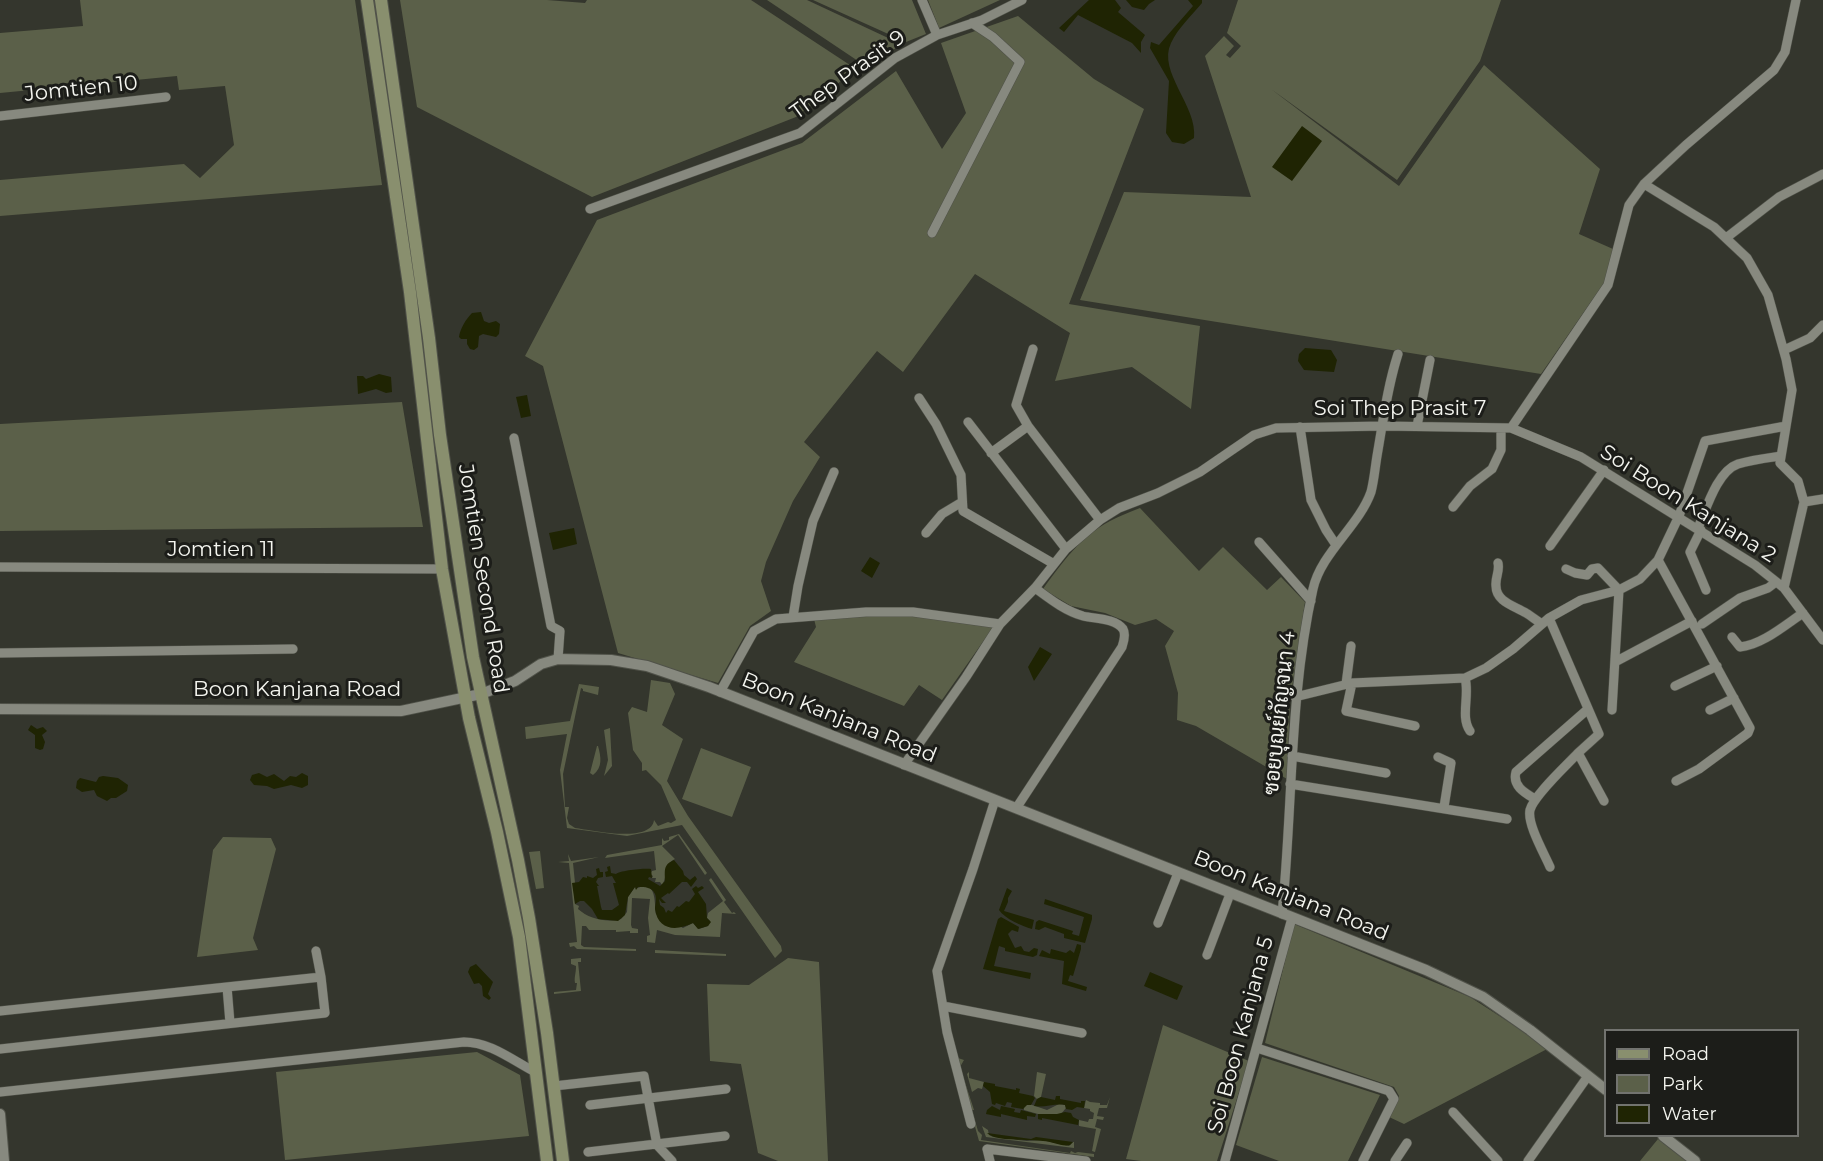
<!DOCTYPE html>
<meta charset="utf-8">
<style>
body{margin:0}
#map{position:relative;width:1823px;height:1161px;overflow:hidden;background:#34362d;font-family:Montserrat,sans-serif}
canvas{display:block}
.legend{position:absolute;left:1604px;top:1029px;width:195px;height:108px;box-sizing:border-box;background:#1c1d19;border:2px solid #72736f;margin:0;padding:8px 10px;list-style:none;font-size:18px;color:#f4f5ef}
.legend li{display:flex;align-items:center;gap:12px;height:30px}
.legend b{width:30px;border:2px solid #72736f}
</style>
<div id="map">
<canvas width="1823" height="1161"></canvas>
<ul class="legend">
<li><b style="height:8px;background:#898f6e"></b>Road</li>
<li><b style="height:16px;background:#5b6049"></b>Park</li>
<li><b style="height:16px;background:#1f2403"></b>Water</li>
</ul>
</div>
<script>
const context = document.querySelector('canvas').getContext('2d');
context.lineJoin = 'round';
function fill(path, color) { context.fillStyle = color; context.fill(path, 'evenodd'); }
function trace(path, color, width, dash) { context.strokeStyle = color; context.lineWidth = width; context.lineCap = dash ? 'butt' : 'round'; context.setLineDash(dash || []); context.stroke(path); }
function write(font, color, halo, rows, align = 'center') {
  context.font = font + ' Montserrat,Sarabun,sans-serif'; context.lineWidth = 6; context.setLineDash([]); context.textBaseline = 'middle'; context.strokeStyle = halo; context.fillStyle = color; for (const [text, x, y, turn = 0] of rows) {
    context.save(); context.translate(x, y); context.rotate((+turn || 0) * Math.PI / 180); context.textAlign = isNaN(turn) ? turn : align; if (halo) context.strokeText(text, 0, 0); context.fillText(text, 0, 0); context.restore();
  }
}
const green = new Path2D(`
 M80 0H355L382 185 0 216V180L184 164 200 178 234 145 225 86 179 90 177 76 0 93V33L83 26Z
 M400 0H547L585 3 587 0H751L856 69 796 117 592 197 417 107Z
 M767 0H807L901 44 872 66 864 65Z
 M813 0H912L926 34 906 42Z
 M928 0H1000L939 28Z
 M1238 0H1501L1480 61 1397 180 1271 89 1399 186 1484 65 1600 169 1579 234 1613 249 1604 283 1541 374 1080 300 1124 192 1251 197 1205 56 1224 36 1234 46 1226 55 1230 58 1241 46 1227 33Z
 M1018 16 1094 79 1144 109 1069 304 1200 326 1191 409 1132 367 1055 381 1070 333 975 274 903 372 877 351 804 442 820 457 793 501 766 562 761 581 771 611 750 626 718 683 618 653 543 366 525 356 597 220 802 143 896 71 942 149 966 113 941 43Z
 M402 402 423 527 0 531V424Z
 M1140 508 1199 571 1223 547 1267 590 1281 577 1305 602 1290 701 1287 779 1196 726 1177 720 1178 693 1165 646 1174 631 1156 619 1135 625 1105 613 1071 606 1043 589C1061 564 1081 536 1110 521 1119 516 1130 512 1140 508Z
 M908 614 994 626 942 700 919 685 904 706 794 662 816 627 814 619Z
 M651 680 670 683 675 694 662 725 683 739 667 781 688 816 781 946 782 951 775 958 682 825 627 836 567 828 560 770 567 734 526 739 525 727 570 721 579 684 599 687 598 695 583 691V689L581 688 563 774 565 807H569L567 818 569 824 575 828C591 830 651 844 654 820L658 826 668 822 671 823 676 820 661 785 646 770 642 771V763L633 750 628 713 632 707 647 712Z
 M610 728 612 766 604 776 608 760 604 730Z
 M597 746H598C601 757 603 767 593 775L590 773Z
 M701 748 751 767 732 817 682 799Z
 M679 834 707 873 705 875 678 835 662 846 675 859C661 866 669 875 662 885L660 882H655L656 878H652L653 876 650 874 652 871 656 870 654 851 605 858 607 855 662 845V838L664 841 669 840V837Z
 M223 837 271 838 276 849 253 938 258 950 197 957 213 850Z
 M540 851 544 888 536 889 529 852Z
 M568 854 571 861 599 857 573 863 575 883H573L575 904 579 906 578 909C589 919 607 923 621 919L627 912 628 897 635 887H637L635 889C657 879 654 900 656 914L683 928 693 923 699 929 708 926 710 921 707 918 708 913 723 901 709 880 711 878 726 900 724 902 732 913 734 912 736 914 722 913 720 937 675 935 657 930 655 943 647 942V936L650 935 648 918 650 899 632 898 631 925 632 928 638 929V933H630V931L616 932V930H589L586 926H582L581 945 584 947 636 949V951L577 949 574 946 570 947 569 943 577 942 569 863 558 862 569 861Z
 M1294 924 1470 997 1549 1048 1404 1124 1389 1117 1399 1096 1394 1087 1265 1043Z
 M655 950 726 954V956L655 953Z
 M581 958V962H578L581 991 554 994V992L576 990 577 983H575C574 977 576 974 576 966L571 964V959Z
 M788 958 819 962 828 1161H778L758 1153 741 1064 710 1061 707 984 749 985Z
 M1163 1025 1249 1061 1217 1161H1141L1126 1159Z
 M477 1052 520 1075 529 1136 285 1160 276 1072Z
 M1262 1057 1380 1095 1348 1161H1279L1236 1145Z
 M958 1058 964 1060 960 1067 974 1110H972L978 1131 982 1135 981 1140 1070 1153 1071 1151 1075 1153 1078 1152 1094 1154V1157L979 1141 956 1059Z
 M969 1072V1078L984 1082 982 1089 978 1088 972 1092 967 1074Z
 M1037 1072 1046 1074 1041 1097 1037 1099 1034 1096Z
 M1110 1097 1107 1108H1099L1097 1116 1104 1117 1103 1120 1097 1119 1095 1127 1101 1129 1095 1152 1092 1151 1096 1129 1079 1126V1120L1088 1122 1089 1119H1093L1094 1113 1090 1111V1109L1084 1108 1086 1100 1090 1102 1100 1103V1105H1107Z
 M1029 1104 1047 1110 1059 1104 1065 1105 1066 1108 1061 1114H1038L1024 1110V1106Z
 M982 1126 988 1130 989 1135 993 1137 1027 1141 1042 1140 1069 1146 1073 1142H1074V1148L986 1137Z
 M1658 1139 1687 1161H1640Z`);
const water = new Path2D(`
 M1089 0H1115L1121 8 1118 12 1145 35 1141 42V53L1132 43 1078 15 1064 32 1059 28Z
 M1126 0H1155L1149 4 1144 10 1132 7Z
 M1188 0H1202V3C1192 15 1178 28 1171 43 1157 72 1198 106 1194 138L1184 144 1172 142 1166 133 1169 81 1150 48 1151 42 1159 45 1193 6Z
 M1302 126 1322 141 1292 181 1272 167Z
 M481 312 484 321 489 323 496 321 500 324 499 334 496 337 483 334 479 336 478 347 474 350 470 349 467 344V339H461L459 337C460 329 466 319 472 313Z
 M1305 348 1331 350 1337 360 1334 372 1304 370 1298 361 1299 354Z
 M379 374 391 377 392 392 386 393 376 389 358 394 357 376H363L366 379Z
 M527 395 531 416 521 418 516 397Z
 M574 528 577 544 553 550 549 533Z
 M870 557 880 563 872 578 861 571Z
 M1040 647 1052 654 1034 681 1028 667Z
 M31 725 37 729 43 727 47 731 42 735 45 742 43 749 40 750 35 748V735L28 730Z
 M259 773 267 777 274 774 284 781 290 776 296 777 302 773 308 776V785L302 788 291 785 274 789 267 786 254 785 250 780 252 775Z
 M103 776 118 778 128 785 127 791 116 798H111L107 801 97 796 94 790 82 792 76 788 77 781 80 778 96 782 99 777Z
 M674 860 683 871 684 875 690 880 695 876 697 879 691 887 687 882H682L669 894 668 893 661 898 666 903H662L659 899 660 905 664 908 666 913 668 910 672 912 677 906 679 907 686 901 689 902 695 894 692 889 696 886 698 888 702 886 704 888 698 892 706 904 707 918 711 922 708 926 698 929 693 923C677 931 658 931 655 909 655 905 657 898 655 894 652 887 645 887 638 887L636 890 635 887 628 897 625 915 618 921 598 919 592 909 584 901H580L575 904 572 883 579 882 583 877 587 878V876L593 878 597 875 596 869 599 868 600 872H603V877L598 878 596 882 599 886H597L601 907 602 910H612L619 905 613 883H616L612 876 606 877 605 872 608 871 607 867 610 866 611 873 616 874C619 871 643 868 651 869L652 878 649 877 648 879 660 886 665 881C665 870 663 865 674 860Z
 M1007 888 1012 891 1008 898V902L1004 911 1034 920 1032 929C1022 926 1005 919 999 910Z
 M1045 899 1092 915V919L1085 943 1064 938V934L1045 927 1039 930 1035 929 1036 922 1039 920 1073 931 1072 934 1079 936 1084 917 1044 904Z
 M1001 917 1019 927 1018 932 1012 930 1008 934 1015 948 1021 946 1024 951 1029 952 1034 948 1038 949 1037 955 1033 957 1005 951V948L999 946 994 966 1031 973 1030 979 983 969 998 919Z
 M1077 944 1081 945V949L1073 976 1070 975 1068 981 1087 987 1086 991 1062 984 1064 961 1039 956 1042 950 1050 954 1051 949 1066 953 1070 950 1074 953Z
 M476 964 493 982 488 994 491 998 489 1000 483 996 482 986 479 983 474 984 468 972 470 967Z
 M1150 972 1183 986 1177 1000 1144 986Z
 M984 1082 995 1084V1086L1016 1090V1088L1020 1089 1019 1093 1033 1096 1035 1098 1031 1105H1027L1023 1109 1011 1107 1012 1103 1007 1102 1005 1106 996 1103 995 1105 992 1104 990 1092 983 1086Z
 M1056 1096H1060V1099L1081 1103V1101H1085L1084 1108 1077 1107 1072 1110 1066 1109 1065 1105C1055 1103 1044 1108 1034 1106L1037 1099 1041 1097 1055 1100Z
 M992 1106 1000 1110 1001 1106 1015 1109 1014 1112 1020 1113 1021 1110 1036 1114 1035 1117 1027 1116V1120L1001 1114V1117L986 1114 987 1110Z
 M1065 1112 1071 1113 1073 1117 1079 1120 1078 1125 1042 1118V1120L1038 1119V1114H1057Z
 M987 1133 1031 1139 1036 1137 1073 1142 1070 1145C1061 1147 1052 1141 1043 1141 1030 1139 996 1142 987 1133Z`);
const minor = new Path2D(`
 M922 0 937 35
 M0 116 166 97
 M1644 184 1714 227 1747 258 1768 295 1786 359 1792 390 1780 463 1798 481 1804 502 1784 588
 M590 209 800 133 895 58 937 35 982 20 1022 0
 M932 233 1020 62 993 37 972 23
 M1726 238 1779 197 1823 174
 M1033 349 1016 405 1028 426 1100 520
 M1784 350 1810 338 1823 325
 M919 398 936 424 961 475 963 511 1054 564
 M968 422 1066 549
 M1417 426 1430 360
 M1300 427 1311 500 1326 530 1336 545
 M1511 428 1608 285 1629 205 1644 184 1686 145 1774 70 1785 52 1796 0
 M514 438 551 626 560 631 558 659
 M991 453 1028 426
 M1804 502 1823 499
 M1453 507 1470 486 1492 469 1501 450V428
 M1698 528C1706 510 1717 471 1738 464 1751 460 1767 458 1781 456
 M1701 530 1690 552 1706 590
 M926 533 942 514 962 502
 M1259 542 1311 601
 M1550 546 1604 470
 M1658 560 1750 728 1748 733 1699 769 1676 781
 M1498 563C1500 572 1495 577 1496 586 1496 602 1515 606 1526 613 1531 616 1536 620 1542 624
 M0 567 442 569
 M1566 569 1575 573 1587 575 1592 569 1598 568 1619 590 1612 710
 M793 617 798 586 813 521 834 472
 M1549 618 1599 734 1578 753 1604 801
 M1702 624 1740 598 1768 588 1776 582
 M1732 637 1740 647C1762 645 1785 625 1803 613
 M0 653 293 649
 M1615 662 1692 621
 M1465 678C1470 695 1460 717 1470 731
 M1352 683 1346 711 1415 726
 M1346 684 1351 646
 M1675 686 1717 666
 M720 692 754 631 776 619 866 612H913L1000 624
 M1295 697 1352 683 1465 678 1486 668 1513 649 1549 618 1581 600 1619 590 1640 579 1658 560 1679 516 1705 441 1786 426
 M1710 710 1734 698
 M1292 756 1386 773
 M1438 757 1451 763 1444 807
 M904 765 966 677 1000 624 1035 588 1066 549 1100 520 1119 508 1158 493 1200 472 1254 435 1276 428 1383 426 1511 428 1581 457 1755 565 1784 588 1823 640
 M1290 784 1507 819
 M1535 799C1525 793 1512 786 1516 772L1588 709
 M1017 807 1122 647C1124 641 1126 634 1123 629 1115 618 1095 619 1083 616 1065 611 1050 599 1035 588
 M1550 867C1544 853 1527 824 1530 810 1534 795 1567 765 1578 753
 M1282 914C1293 806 1289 696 1313 589 1321 553 1359 526 1371 492 1374 481 1375 468 1377 456 1383 422 1387 388 1398 354
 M1158 923 1178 873
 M1207 955 1230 894
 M227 987 230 1023
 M943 1006 1082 1033
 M0 1011 321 977 316 951
 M1257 1048 1389 1091 1394 1099 1363 1161
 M0 1049 325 1013 321 977
 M554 1086 644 1076 657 1145 672 1161
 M0 1092 464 1042C490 1042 512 1060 535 1072
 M590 1105 726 1089
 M1453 1112 1498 1161
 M971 1124 947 1032 937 971 973 869 995 800
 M588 1152 725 1136
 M990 1161 987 1149 1086 1161
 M1225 1161 1292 918
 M1395 1161 1407 1143
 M1528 1161 1588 1076`);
const tertiary = new Path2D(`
 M0 709 401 711 481 694 515 681 541 664 558 659 611 660 647 666 709 687 1426 970 1483 997 1530 1030 1606 1090
 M0 1114 4 1161
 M1663 1136 1695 1161`);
const secondary = new Path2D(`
 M367 0 410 292 442 569 469 718 497 832 519 937 547 1161
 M381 0 429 338 440 435 473 657 518 860 529 918 547 1033 563 1161`);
const streetNames = [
 ["Thep Prasit 9",848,75,-36],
 ["Jomtien 10",81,89,-6],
 ["Soi Thep Prasit 7",1400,409],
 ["Soi Boon Kanjana 2",1688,504,32],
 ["Jomtien 11",221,550],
 ["Jomtien Second Road",483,579,81],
 ["Boon Kanjana Road",297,690],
 ["ซอยบุณย์กัญจนา 4",1280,713,-84],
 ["Boon Kanjana Road",839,718,22],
 ["Boon Kanjana Road",1291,896,22],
 ["Soi Boon Kanjana 5",1241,1035,-75]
];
fill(green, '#5b6049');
fill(water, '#1f2403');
trace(minor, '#505249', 10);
trace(tertiary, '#505249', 12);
trace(secondary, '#505249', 14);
trace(minor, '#87897f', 9);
trace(tertiary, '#87897f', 10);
trace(secondary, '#898f6e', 12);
write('21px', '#f4f5ef', '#1c1d19', streetNames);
</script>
